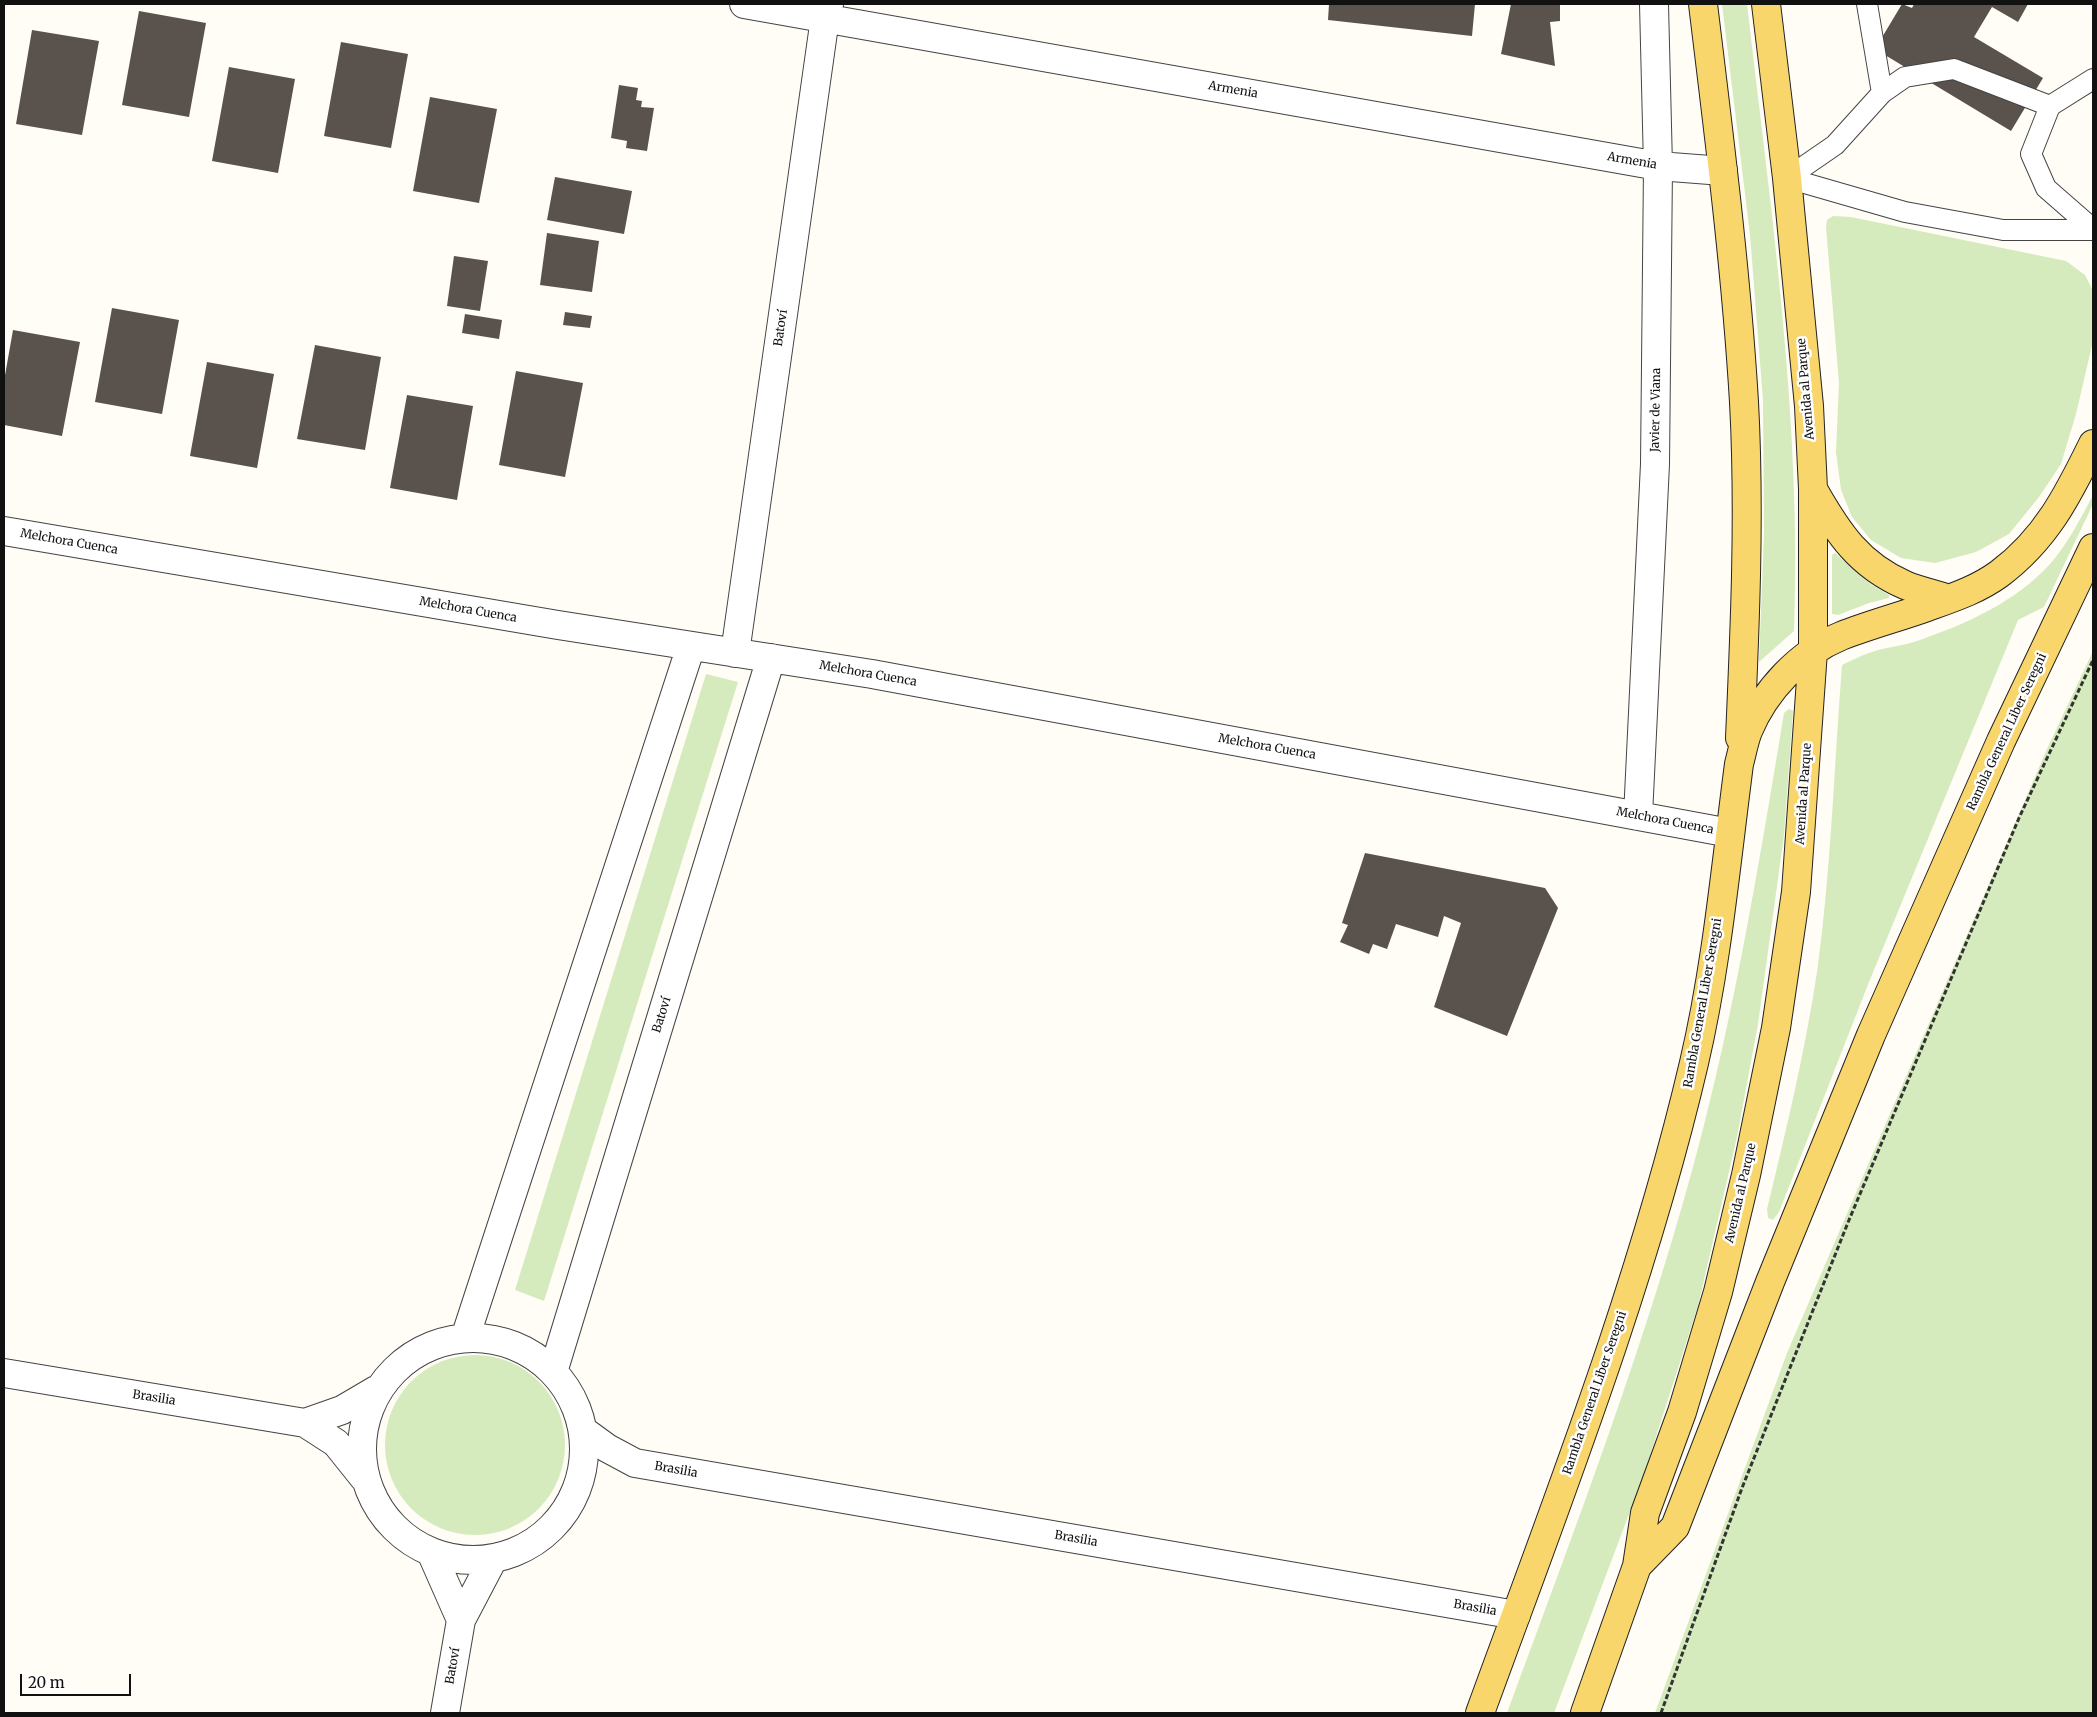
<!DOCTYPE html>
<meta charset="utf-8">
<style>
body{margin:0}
#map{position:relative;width:2097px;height:1717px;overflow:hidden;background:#fffdf5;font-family:Merriweather,serif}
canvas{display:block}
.frame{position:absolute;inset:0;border:5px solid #111;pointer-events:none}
.scale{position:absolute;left:20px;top:1674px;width:111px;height:22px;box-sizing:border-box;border:2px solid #111;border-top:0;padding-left:6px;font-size:15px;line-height:18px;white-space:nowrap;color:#111;-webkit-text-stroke:4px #fff;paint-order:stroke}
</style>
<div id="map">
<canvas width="2097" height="1717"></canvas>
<div class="frame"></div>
<div class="scale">20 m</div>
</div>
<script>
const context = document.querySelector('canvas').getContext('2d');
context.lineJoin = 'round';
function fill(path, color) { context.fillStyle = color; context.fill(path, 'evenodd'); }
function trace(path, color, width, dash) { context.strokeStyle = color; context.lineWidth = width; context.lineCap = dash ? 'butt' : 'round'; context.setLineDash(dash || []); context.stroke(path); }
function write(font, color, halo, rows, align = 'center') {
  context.font = font + ' Merriweather,serif'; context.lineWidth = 5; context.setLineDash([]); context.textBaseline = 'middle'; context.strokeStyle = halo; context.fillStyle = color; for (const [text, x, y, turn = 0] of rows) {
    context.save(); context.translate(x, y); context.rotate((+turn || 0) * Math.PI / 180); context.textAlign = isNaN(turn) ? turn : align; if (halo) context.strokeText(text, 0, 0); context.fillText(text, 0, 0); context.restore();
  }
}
const green = new Path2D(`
 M1722 4H1747C1771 212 1802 421 1794 631L1759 662 1764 533 1763 400 1750 235Z
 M1833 216 1851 217 2066 261 2085 275 2093 291V341L2076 414 2061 464 2039 497 2009 534 1976 552 1935 563 1901 558 1871 540 1852 517 1841 490 1836 452 1839 383 1826 227 1827 220Z
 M2093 495V504L2044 607 2018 620 1869 982 1779 1212 1773 1220 1768 1218 1767 1209C1786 1131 1805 1052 1817 972 1831 870 1834 768 1842 665 1851 661 1860 656 1869 653 1885 647 1902 646 1917 641 1966 624 2016 602 2051 563 2068 543 2081 518 2093 495Z
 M1835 553 1872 585 1889 595V598L1869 603 1838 615 1832 614V555Z
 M2093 651V1713H1655L1787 1353 2047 749Z
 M706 674 738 682 544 1301 515 1290Z
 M1789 709 1793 711 1784 835 1758 1024 1737 1137 1698 1306 1643 1477 1554 1713H1507C1578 1520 1652 1328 1703 1129 1738 992 1761 852 1784 713Z
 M385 1445a90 90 0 1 1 180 0a90 90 0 1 1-180 0Z`);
const building = new Path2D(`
 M1329 4H1475L1472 36 1328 20Z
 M1511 4H1560V21L1550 22 1555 66 1501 54Z
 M1902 4 1912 8 1914 4H2028L2018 22 1992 7 1974 37 2043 78 2011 131 1875 49Z
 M139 11 206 23 189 117 122 105Z
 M32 30 99 41 82 135 16 124Z
 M341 42 408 54 391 148 324 136Z
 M229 67 295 79 278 173 212 161Z
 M619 85 638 88 636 100 642 101 641 107 654 108 647 151 626 148 627 141 611 138Z
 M430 97 497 109 479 203 413 191Z
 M555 177 632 191 624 234 547 220Z
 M547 233 599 241 592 292 540 285Z
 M454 256 488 261 480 311 447 306Z
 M112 308 179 320 162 414 95 402Z
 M565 312 592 316 590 328 563 325Z
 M465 314 502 320 499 339 462 333Z
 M13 330 80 342 62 436 4 425V381Z
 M315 345 381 357 365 450 297 439Z
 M207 362 274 374 257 468 190 456Z
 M516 371 583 383 565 477 499 465Z
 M407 395 473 406 457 500 390 488Z
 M1365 853 1545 888 1558 908 1507 1036 1434 1007 1461 923 1444 916 1438 937 1396 924 1387 949 1373 944 1369 954 1340 942 1348 925 1342 923Z`);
const path = new Path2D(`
 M1661 1713 1742 1488 1849 1220 2019 818 2093 660`);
const lane = new Path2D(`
 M1867 4 1882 93
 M2093 79 2050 106 2031 154 2046 188 2093 229
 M1787 178 1905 212 2003 230H2093
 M1787 178 1835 145 1882 93 1905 77 1954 69 2050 106`);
const street = new Path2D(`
 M744 4 1658 166 1723 171
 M4 531 558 625 872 674 1730 833
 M735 653 825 18 829 4
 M1638 816 1655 464 1658 166 1654 4
 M362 1449a111 111 0 1 1 222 0a111 111 0 1 1-222 0Z
 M465 1338 691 646
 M553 1372 771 658
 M4 1373 305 1423 336 1443 364 1478
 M305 1423 342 1410 376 1390
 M585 1432 607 1448 635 1463 1516 1615
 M431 1552 461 1620
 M445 1713 461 1620 493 1559`);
const primary = new Path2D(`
 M1703 4C1719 136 1736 269 1744 402 1750 513 1745 626 1740 738
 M1814 491C1838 533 1859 565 1905 585 1919 591 1935 594 1949 599
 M1637 1566 1645 1513 1682 1412 1718 1292 1746 1175 1776 1028 1796 892 1813 651V489L1809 406 1802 334 1787 178 1766 4
 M1480 1713C1558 1499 1642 1285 1694 1063 1717 965 1726 863 1739 764 1742 753 1744 741 1748 731 1765 690 1800 653 1841 636 1869 625 1899 617 1927 607 1952 598 1977 590 1999 574 2046 539 2068 495 2093 444
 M1585 1713 1637 1566 1675 1527 1770 1282 1871 1035 2001 741 2093 548`);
const streetNames = [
 ["Armenia",1233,90,10],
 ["Armenia",1632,161,10],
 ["Batoví",781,328,-82],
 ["Avenida al Parque",1806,389,-95],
 ["Javier de Viana",1656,410,-89],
 ["Melchora Cuenca",69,542,10],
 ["Melchora Cuenca",468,610,10],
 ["Melchora Cuenca",868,674,10],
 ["Rambla General Liber Seregni",2007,732,-65],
 ["Melchora Cuenca",1267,747,10],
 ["Avenida al Parque",1804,794,-86],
 ["Melchora Cuenca",1665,821,11],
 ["Rambla General Liber Seregni",1703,1003,-80],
 ["Batoví",662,1015,-73],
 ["Avenida al Parque",1741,1193,-77],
 ["Rambla General Liber Seregni",1595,1393,-71],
 ["Brasilia",154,1398,9],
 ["Brasilia",676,1470,10],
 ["Brasilia",1076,1539,10],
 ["Brasilia",1475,1608,10],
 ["Batoví",453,1666,-80]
];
fill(green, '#d5ebbd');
fill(building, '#5a524d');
trace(lane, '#444', 22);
trace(street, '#444', 30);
trace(primary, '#222', 30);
trace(path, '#333', 3, [5, 2.5]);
trace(lane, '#fff', 20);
trace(street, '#fff', 28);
trace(primary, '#f9d66b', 28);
write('12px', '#111', '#fff', streetNames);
</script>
